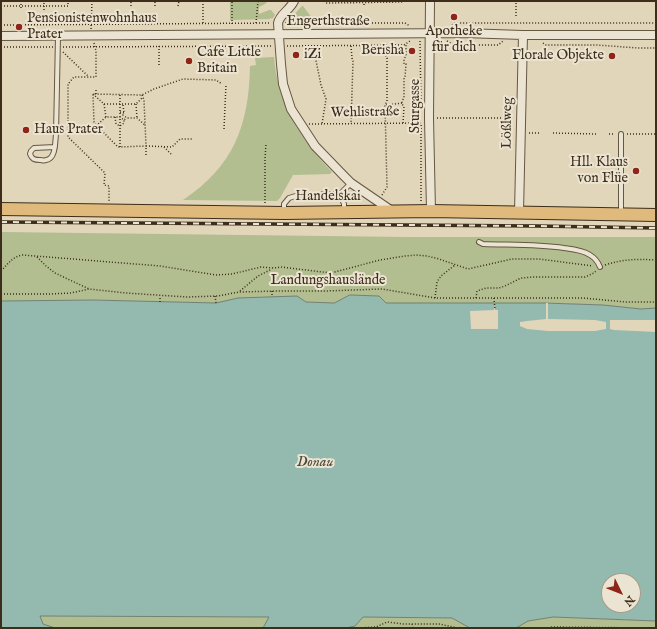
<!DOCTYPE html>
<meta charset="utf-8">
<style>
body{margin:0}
#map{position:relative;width:657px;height:629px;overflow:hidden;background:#e1d5ba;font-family:"IM FELL English",serif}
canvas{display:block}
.frame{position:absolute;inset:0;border:2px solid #3d2d1a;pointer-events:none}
.north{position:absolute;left:601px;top:573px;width:40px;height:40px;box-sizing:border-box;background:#ece4d2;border:1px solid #a69b88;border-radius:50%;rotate:133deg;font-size:11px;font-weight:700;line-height:16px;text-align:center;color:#3d2d1a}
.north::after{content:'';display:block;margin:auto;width:14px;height:18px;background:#8f2418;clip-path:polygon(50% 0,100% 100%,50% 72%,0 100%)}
</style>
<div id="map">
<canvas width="657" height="629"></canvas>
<div class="frame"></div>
<div class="north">N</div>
</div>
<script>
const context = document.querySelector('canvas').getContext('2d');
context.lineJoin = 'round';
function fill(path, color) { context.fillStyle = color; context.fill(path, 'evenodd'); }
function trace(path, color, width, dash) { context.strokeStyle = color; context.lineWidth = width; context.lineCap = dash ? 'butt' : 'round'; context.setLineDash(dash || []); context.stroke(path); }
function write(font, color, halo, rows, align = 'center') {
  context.font = font + ' "IM FELL English",serif'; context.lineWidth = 4; context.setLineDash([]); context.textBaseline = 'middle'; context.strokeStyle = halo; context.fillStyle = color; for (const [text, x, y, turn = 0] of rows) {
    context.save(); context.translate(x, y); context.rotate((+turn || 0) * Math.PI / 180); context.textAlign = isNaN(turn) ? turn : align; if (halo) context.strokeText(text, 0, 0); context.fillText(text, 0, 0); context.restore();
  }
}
const green = new Path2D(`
 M230 1H264L266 2 268 1 265 4 259 7V14L269 10H271L275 15 272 19 271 18H270V19L230 20Z
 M302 6H303L312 18 311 20H289Z
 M274 57C277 102 302 141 332 172L330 174 293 175 280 198 277 201 183 200C234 166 249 125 250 66L256 65 255 58Z
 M1 232 404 237H656V308L641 309 603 305 544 303H386L379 296 350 295 334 303 306 302 297 297 238 298 216 303 93 300 1 301Z
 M39 616 269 617 263 628H55L43 624Z
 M363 617 452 618 470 628H346L355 626Z
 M553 617 656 621V628H516L528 621Z`);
const water = new Path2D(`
 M350 295 379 296 386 303H544L603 305 641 309 656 308V621L553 617 528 621 516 628H470L452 618 363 617 355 626 346 628H263L269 617 40 616 43 624 55 628H1V301L93 300 216 303 238 298 297 296 306 302 334 303ZM609 581H633V605H609Z`);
const pier = new Path2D(`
 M494 303 495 310H498V329H471L470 311 494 310Z
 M546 303H548V319L595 320 606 322V329L595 331H548L527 329 520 326V322L527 321 546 319Z
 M610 320H656V332L614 330 610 329Z`);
const path = new Path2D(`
 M21 1V10
 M92 1H98
 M203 1V23
 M324 1 326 3 403 2V1
 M364 1V7
 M1 6H68V1
 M131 6V1
 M155 6V1
 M178 6 179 1
 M44 10V1
 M516 16V1
 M256 23 258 1
 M285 23H405L410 26
 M232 24V1
 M1 25 271 23
 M452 25 454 23H656
 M91 29 92 1
 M420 41 421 109
 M447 41 454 45H498L503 41
 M94 43 96 51V77H74L68 84V137L105 173 104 185 109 186V201
 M543 43 546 45H597L638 48H656
 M287 46 404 45 410 41
 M313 46 321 85 326 99 322 124
 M351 46 352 58 353 61 351 124
 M1 47H53
 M63 47 273 46
 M63 52 89 77
 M159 65V46
 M93 94 104 104 106 117
 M96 94V89
 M142 95 144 100 146 146 118 147 94 123 93 94 142 95 154 89 183 79 216 80 222 84
 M104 104H136L143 97
 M136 104 137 118
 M123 105 124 113
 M386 105 402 103
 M120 112 124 113 123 115 127 118H137L145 125
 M115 117 116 124 120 126 124 123V120
 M437 118H513
 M403 123 404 107 402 104V101L404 98V78L405 77 406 64H404V59L406 56V44
 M309 124 421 123
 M96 126 106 117H120L124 120 127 118
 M224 129 226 84
 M529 133H541
 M553 133 597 134
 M609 134H615
 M627 134H656
 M120 147V94
 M164 147 172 155
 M146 155V146L172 147 180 139H192
 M382 195 387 187 385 105 387 101V58L386 57 385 46
 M421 201V125
 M265 203V159L266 143
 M37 257 46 266 55 273 89 289
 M605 265C624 259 636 259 656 260
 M1 271C8 264 13 256 23 255L160 266 216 275 232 274 261 267 274 268 281 267 331 273 380 260 405 256 416 255 427 256 439 259 468 269 512 259H539L593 266
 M240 291 258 276 272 269
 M272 291V297
 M1 294H50L71 293 89 289 126 293 187 297 218 296 239 292 278 291H326L382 289 435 298H583L626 302H656
 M215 296 216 303
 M435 298 437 282 441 276 455 265
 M476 298 477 291 486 288H499L505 286 521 278 533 277H585L594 273 596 271
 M494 298 495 310
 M160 302V296
 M412 624 413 628
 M356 628 376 627 387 622 403 624H439L458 628
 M548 628 552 627 656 628`);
const service = new Path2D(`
 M55 147 34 148 31 151 30 154C32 159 34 160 40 160 42 160 44 161 46 160 56 159 55 142 56 134L58 36
 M323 194H340L351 183
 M340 194 344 204V211
 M284 211V204L289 198 299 195
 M621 214V134
 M479 242 483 244C510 245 537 244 564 248 572 249 583 250 590 255 595 258 598 262 600 267`);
const minor = new Path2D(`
 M294 1C290 10 280 14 278 23L281 64 283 84 291 109 315 146 344 176 351 183 392 211
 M430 1 429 118 431 211
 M1 36 463 33 523 35H656
 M519 212 523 35`);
const primary = new Path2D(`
 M1 209 284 213 431 211 656 215`);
const rail = new Path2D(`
 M1 222 537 226 656 228`);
const markers = [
 [454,17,4,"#8f2418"],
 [19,27,4,"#8f2418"],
 [412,51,4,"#8f2418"],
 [296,55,4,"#8f2418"],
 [612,56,4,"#8f2418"],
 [189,61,4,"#8f2418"],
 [26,130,4,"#8f2418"],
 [636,171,4,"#8f2418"]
];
const poiNames = [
 ["Pensionistenwohnhaus",27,19],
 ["Prater",27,35],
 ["Apotheke",454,32,"center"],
 ["für dich",454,48,"center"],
 ["Berisha",404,51,"right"],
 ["Cafe Little",197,53],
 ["Britain",197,69],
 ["iZi",304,55],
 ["Florale Objekte",604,56,"right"],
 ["Haus Prater",34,130],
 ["Hll. Klaus",628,163,"right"],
 ["von Flüe",628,179,"right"]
];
const streetNames = [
 ["Engerthstraße",328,22],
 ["Sturgasse",416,106,-90],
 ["Wehlistraße",365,113,-1],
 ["Lößlweg",508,123,-89],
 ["Handelskai",328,197],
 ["Landungshauslände",328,281]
];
const waterNames = [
 ["Donau",315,463]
];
fill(green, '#b2bd90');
fill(water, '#94b9af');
trace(water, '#718173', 1);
fill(pier, '#e1d5ba');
trace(service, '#665742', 6);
trace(minor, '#665742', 10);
trace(primary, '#3d2d1a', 14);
trace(path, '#3d2d1a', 1.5, [1, 2]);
trace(service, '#ece4d2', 4);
trace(minor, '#ece4d2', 8);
trace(primary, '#e0ba7d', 12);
trace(rail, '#3d2d1a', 3.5);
trace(rail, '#ece4d2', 2, [6]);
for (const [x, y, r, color] of markers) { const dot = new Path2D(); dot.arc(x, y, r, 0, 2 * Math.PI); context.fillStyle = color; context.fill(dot); trace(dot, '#ece4d2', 1.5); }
write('14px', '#3d2d1a', '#ece4d2', poiNames, 'left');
write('14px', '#3d2d1a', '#ece4d2', streetNames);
write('italic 15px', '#4e4938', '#ece4d2', waterNames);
</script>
